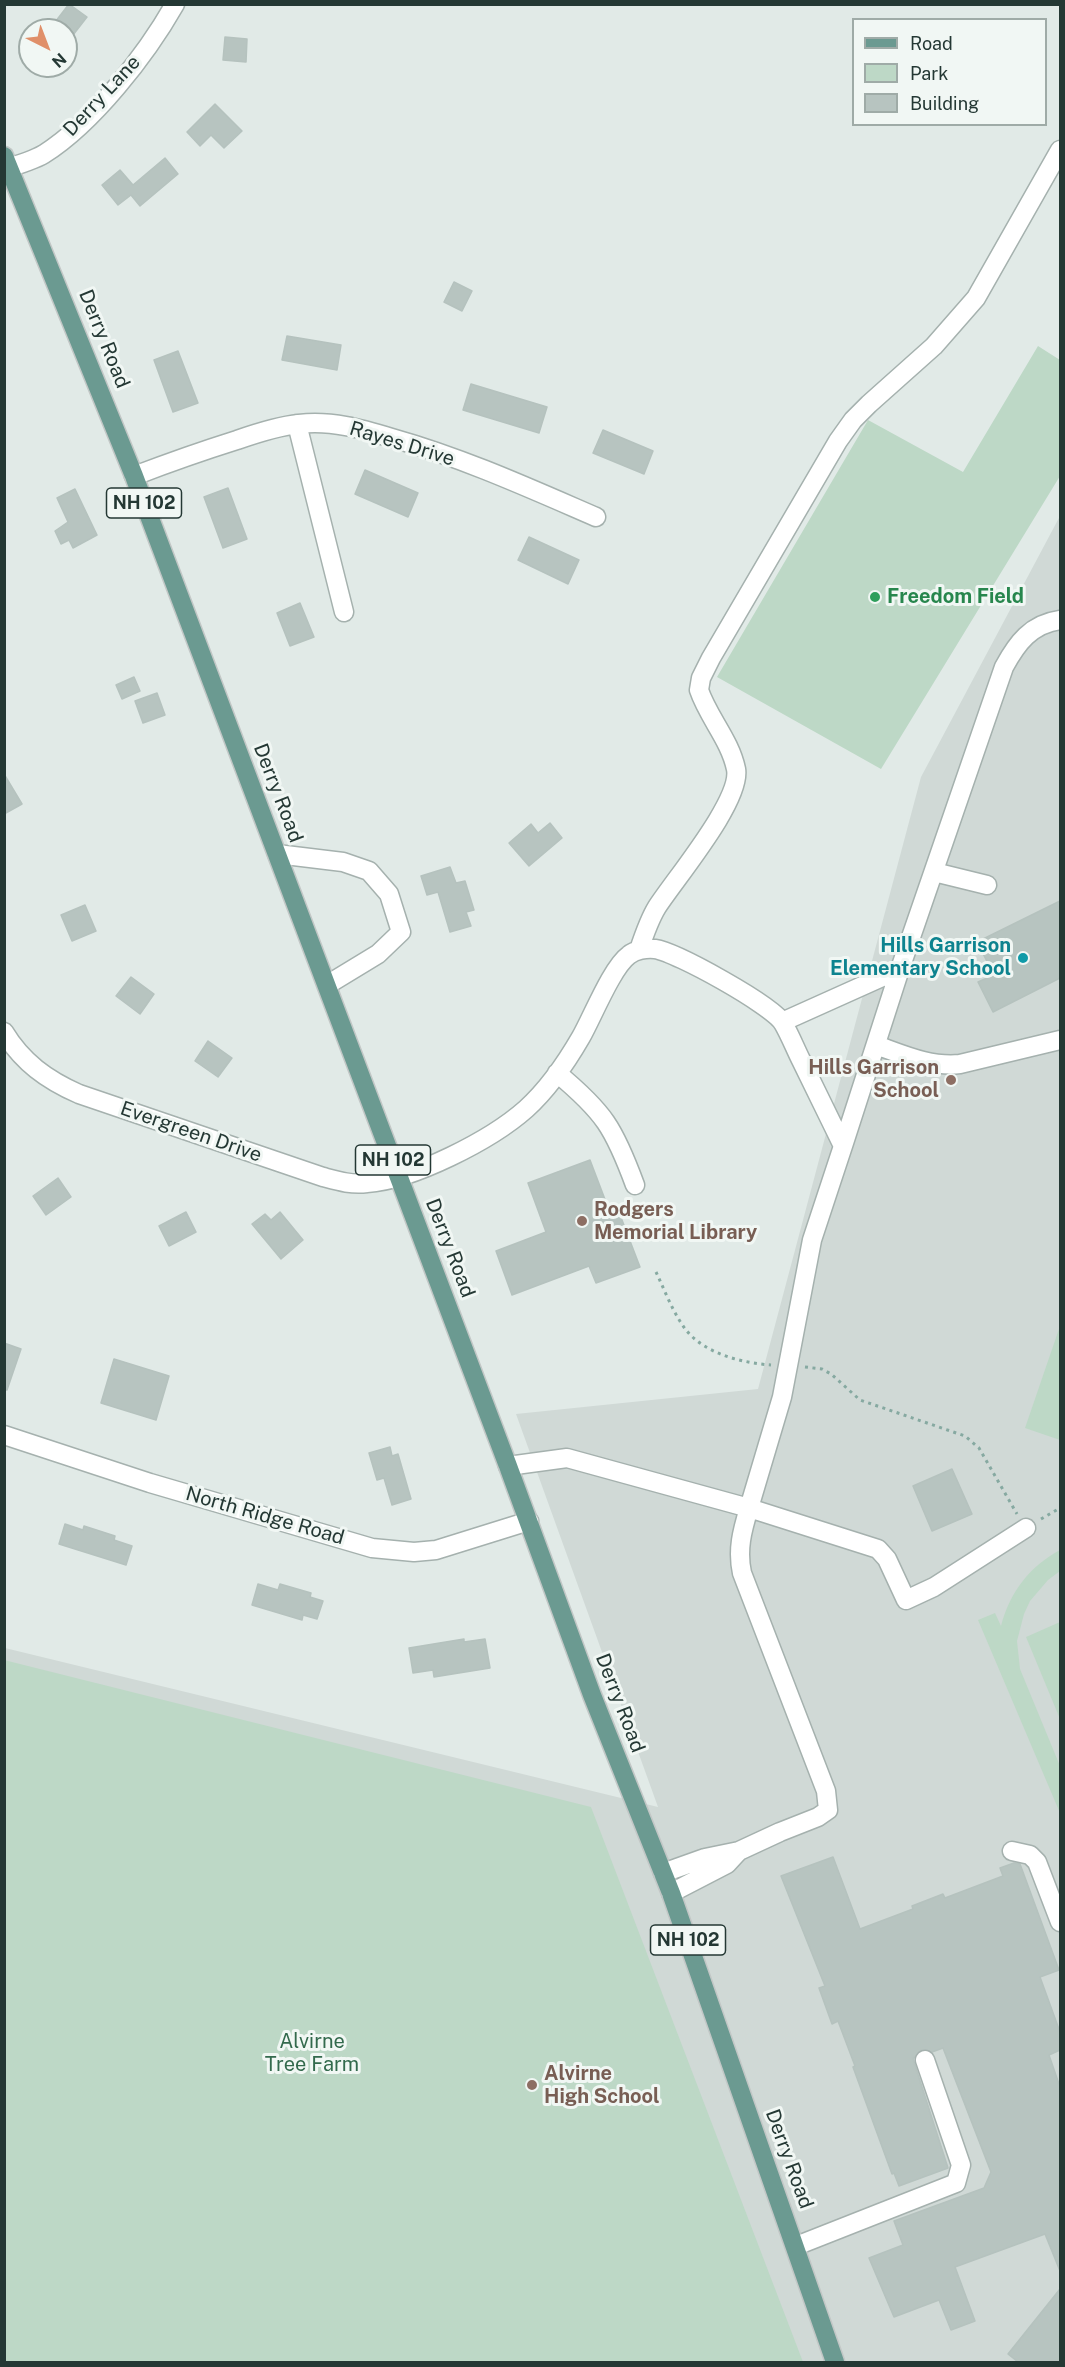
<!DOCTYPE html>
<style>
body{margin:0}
#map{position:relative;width:1065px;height:2367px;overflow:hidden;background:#e1eae7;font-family:"Public Sans",sans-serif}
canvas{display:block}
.frame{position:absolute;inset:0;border:6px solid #243834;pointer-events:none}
.legend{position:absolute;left:852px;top:18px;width:195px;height:108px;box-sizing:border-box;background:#f1f7f4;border:2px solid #9faba7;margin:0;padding:8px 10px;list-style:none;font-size:18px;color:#243834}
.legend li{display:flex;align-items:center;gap:12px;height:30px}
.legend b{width:30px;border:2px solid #9faba7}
.north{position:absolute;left:18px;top:18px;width:60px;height:60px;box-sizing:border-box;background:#f1f7f4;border:2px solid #9faba7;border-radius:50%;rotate:138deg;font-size:16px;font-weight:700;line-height:24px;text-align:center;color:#243834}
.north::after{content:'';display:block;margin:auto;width:21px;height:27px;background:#e08f69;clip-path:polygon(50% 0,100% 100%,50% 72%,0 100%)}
</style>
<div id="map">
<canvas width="1065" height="2367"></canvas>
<div class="frame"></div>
<ul class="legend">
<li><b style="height:8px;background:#6b9a91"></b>Road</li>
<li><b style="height:16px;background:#bdd8c6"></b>Park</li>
<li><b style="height:16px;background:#b7c4c0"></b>Building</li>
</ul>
<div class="north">N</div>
</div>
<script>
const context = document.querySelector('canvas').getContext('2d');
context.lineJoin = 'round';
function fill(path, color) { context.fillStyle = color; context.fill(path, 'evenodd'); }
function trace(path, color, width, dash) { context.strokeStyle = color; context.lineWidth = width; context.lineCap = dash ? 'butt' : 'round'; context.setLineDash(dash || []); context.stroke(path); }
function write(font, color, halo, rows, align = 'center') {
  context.font = font + ' "Public Sans",sans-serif'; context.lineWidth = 6; context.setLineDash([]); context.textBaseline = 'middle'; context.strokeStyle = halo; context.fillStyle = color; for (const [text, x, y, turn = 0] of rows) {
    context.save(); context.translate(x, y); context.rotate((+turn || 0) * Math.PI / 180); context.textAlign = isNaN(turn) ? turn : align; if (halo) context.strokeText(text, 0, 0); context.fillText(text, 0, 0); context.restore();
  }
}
const built = new Path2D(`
 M1060 516V2362H5V1648L658 1807 516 1414 758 1389 921 777Z`);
const green = new Path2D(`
 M1038 346 1060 360V476L881 769 717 677 868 420 963 472Z
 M1060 1326V1440L1025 1428Z
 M1060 1550V1571L1048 1580 1030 1601 1024 1614 1017 1641 1020 1669 1060 1766V1813L978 1620 995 1613 1001 1626C1010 1592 1029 1567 1060 1550Z
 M1060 1622V1719L1026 1637Z
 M4 1660 591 1807 803 2362H5Z`);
const building = new Path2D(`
 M69 4 87 17 66 44V30H49Z
 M225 37 247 39 246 62 223 60Z
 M215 104 242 131 224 148 211 135 200 146 187 132Z
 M165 158 178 174 140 206 131 195 118 205 102 185 120 170 133 185Z
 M454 282 472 291 462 311 444 302Z
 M287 336 341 345 337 370 282 360Z
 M178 351 198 403 173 412 154 360Z
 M471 384 547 407 539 433 463 410Z
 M603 430 653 451 644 474 593 453Z
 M365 470 418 493 408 517 355 494Z
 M228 488 247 539 223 548 204 497Z
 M75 489 97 535 73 548 69 540 61 544 55 531 68 522 57 498Z
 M529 537 579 560 568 584 518 560Z
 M300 603 314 637 290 646 277 613Z
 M134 677 140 691 122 699 116 685Z
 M157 693 165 715 143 723 135 701Z
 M4 774 22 804 4 814Z
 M550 823 562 838 529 866 509 843 531 824 538 833Z
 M450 867 456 883 465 881 474 910 466 912 471 926 450 932 438 892 427 895 421 876Z
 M1060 901V978L993 1012 978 982 994 975 977 942Z
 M85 905 96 931 72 941 61 915Z
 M131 977 154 994 140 1014 116 996Z
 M208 1041 232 1058 218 1077 195 1061Z
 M590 1160 609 1210 617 1207 640 1267 596 1283 589 1266 512 1295 496 1251 546 1232 528 1183Z
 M58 1178 71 1197 46 1215 33 1196Z
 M186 1212 196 1232 169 1246 159 1226Z
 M280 1212 303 1240 281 1259 252 1224 265 1214 271 1220Z
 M4 1343 21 1349 7 1390H4Z
 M114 1359 169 1376 156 1420 101 1403Z
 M390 1447 392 1456 398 1454 411 1499 392 1505 384 1478 377 1480 369 1453Z
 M952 1469 972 1514 932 1531 913 1486Z
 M65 1524 83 1530 84 1526 115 1536 114 1540 132 1546 126 1565 59 1544Z
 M258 1584 278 1590 280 1584 311 1593 310 1597 323 1601 317 1619 303 1615 302 1620 252 1605Z
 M464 1639V1642L485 1639 490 1668 434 1677 433 1670 413 1673 409 1648Z
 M833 1857 860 1929 913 1909 912 1906 943 1894 945 1898 1003 1876 1000 1868 1014 1863 1020 1864 1059 1970 1040 1977 1060 2032V2050L1049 2055 1060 2087V2271L1045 2234 955 2267 975 2321 951 2330 939 2300 894 2317 869 2258 903 2245 894 2221 984 2188 991 2172 943 2048 932 2052 921 2050 913 2059 948 2168 899 2186 894 2173 892 2174 853 2067 855 2066 838 2021 832 2024 819 1988 825 1986 781 1876Z
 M1060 2289V2362H1018L1008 2354Z`);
const path = new Path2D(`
 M656 1272C665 1291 673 1313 686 1330 705 1354 743 1363 771 1365
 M805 1367 822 1369 831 1374 860 1400 965 1436 979 1448 1017 1514
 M1041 1519 1060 1508`);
const minor = new Path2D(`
 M4 169C18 165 32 161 44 154 93 123 146 55 175 4
 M297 424 344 612
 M134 476C168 463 202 451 237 440 257 433 278 426 299 424 331 420 362 429 392 438 463 458 529 488 596 517
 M277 854 343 862 369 871 389 894 401 932 378 954 327 985
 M934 872 987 885
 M639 950C644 935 649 920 657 907 675 879 742 800 736 769 730 740 708 717 699 690L701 678 711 658 838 441 853 420 869 404 934 346 976 298 1060 150
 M782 1022 900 969
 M4 1032C22 1062 47 1080 79 1094L323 1177C338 1181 351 1185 367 1183 413 1180 491 1140 526 1109 548 1089 566 1063 581 1037 592 1018 612 967 629 955 635 950 646 948 655 949 676 952 772 1005 783 1023 790 1035 795 1048 801 1060 815 1089 829 1117 843 1146L812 1240 782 1397 749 1508 878 1549 887 1559 906 1600 934 1587 1026 1528
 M876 1045C904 1055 930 1067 960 1064L1060 1040
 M557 1073C604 1112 614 1128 635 1185
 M843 1146 900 969 1004 667C1017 643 1031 624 1060 620
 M4 1435 150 1483 372 1548 414 1552 436 1550 529 1521
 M508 1466 567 1458 749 1508C742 1531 737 1550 742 1573L826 1791 828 1810 818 1817 780 1832 739 1851 705 1858 663 1873
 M1012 1851 1030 1855 1037 1862 1060 1922
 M671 1893 727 1864 739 1851
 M796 2246 956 2183 961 2165 925 2060`);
const major = new Path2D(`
 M4 156 134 476 508 1466 592 1695 671 1893 835 2362`);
const markers = [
 [875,597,6,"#2e9e5b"],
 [1023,958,6,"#0f9aa8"],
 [951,1080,6,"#8d6e63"],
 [582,1221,6,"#8d6e63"],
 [532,2085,6,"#8d6e63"]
];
const shields = [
 [144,503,75],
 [393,1160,75],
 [688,1940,75]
];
const shieldNames = [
 ["NH 102",144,503],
 ["NH 102",393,1160],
 ["NH 102",688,1940]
];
const streetNames = [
 ["Derry Lane",102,96,-47],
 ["Derry Road",104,339,68],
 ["Rayes Drive",402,444,17],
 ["Derry Road",278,793,69],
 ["Evergreen Drive",191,1132,19],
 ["Derry Road",450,1248,69],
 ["North Ridge Road",265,1516,16],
 ["Derry Road",620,1703,69],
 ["Derry Road",789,2159,70]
];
const leisureNames = [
 ["Freedom Field",887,597]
];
const cultureNames = [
 ["Hills Garrison",1011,946],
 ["Elementary School",1011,969]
];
const educationNames = [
 ["Hills Garrison",939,1068,"right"],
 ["School",939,1091,"right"],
 ["Rodgers",594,1210],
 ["Memorial Library",594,1233],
 ["Alvirne",544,2074],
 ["High School",544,2097]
];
const parkNames = [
 ["Alvirne",312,2042],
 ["Tree Farm",312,2065]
];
fill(built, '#d0d9d6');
fill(green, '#bdd8c6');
fill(building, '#b7c4c0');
trace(building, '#b5c2be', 1.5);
trace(minor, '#a5b1ae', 21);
trace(major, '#c2c7c6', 21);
trace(path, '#86a9a1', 3, [3, 4.5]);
trace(minor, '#fff', 18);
trace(major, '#6b9a91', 18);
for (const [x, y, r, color] of markers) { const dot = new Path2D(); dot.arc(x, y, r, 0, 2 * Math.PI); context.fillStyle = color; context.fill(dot); trace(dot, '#f1f7f4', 2); }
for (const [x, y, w] of shields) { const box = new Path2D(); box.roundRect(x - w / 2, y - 15, w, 30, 4.5); context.fillStyle = '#f1f7f4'; context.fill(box); trace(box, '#243834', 1.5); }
write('bold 18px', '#243834', null, shieldNames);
write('20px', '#243834', '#f1f7f4', streetNames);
write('bold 20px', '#27864d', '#f1f7f4', leisureNames, 'left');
write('bold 20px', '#0d838f', '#f1f7f4', cultureNames, 'right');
write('bold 20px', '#785e54', '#f1f7f4', educationNames, 'left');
write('20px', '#336a4d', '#f1f7f4', parkNames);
</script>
